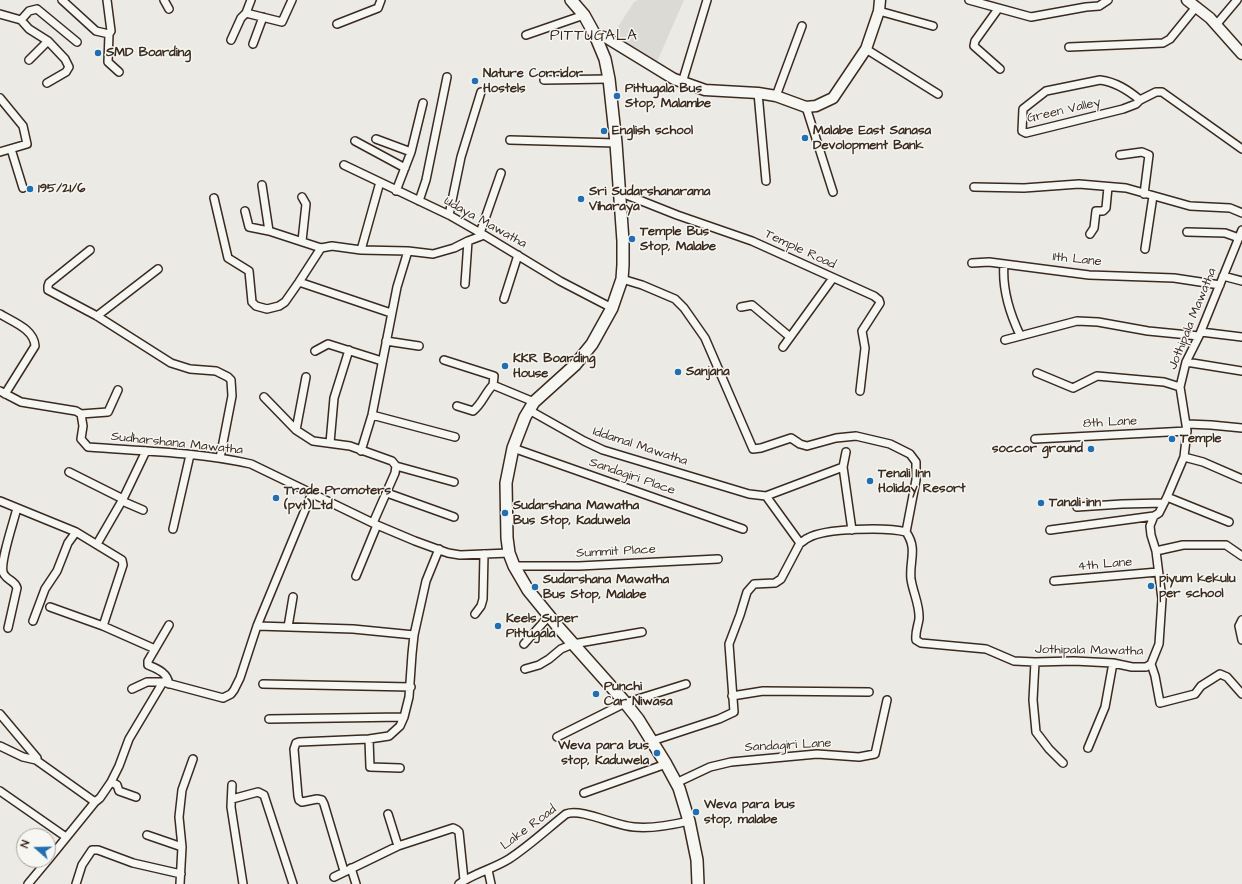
<!DOCTYPE html>
<style>
body{margin:0}
#map{position:relative;width:1242px;height:884px;overflow:hidden;background:#ebeae5;font-family:"Architects Daughter",sans-serif}
canvas{display:block}
.north{position:absolute;left:16px;top:828px;width:40px;height:40px;box-sizing:border-box;background:#f6f6f2;border:1px solid #aba49d;border-radius:50%;rotate:290deg;font-size:11px;font-weight:700;line-height:16px;text-align:center;color:#3b2a1e}
.north::after{content:'';display:block;margin:auto;width:14px;height:18px;background:#1f6fb2;clip-path:polygon(50% 0,100% 100%,50% 72%,0 100%)}
</style>
<div id="map">
<canvas width="1242" height="884"></canvas>
<div class="north">N</div>
</div>
<script>
const context = document.querySelector('canvas').getContext('2d');
context.lineJoin = 'round';
function fill(path, color) { context.fillStyle = color; context.fill(path, 'evenodd'); }
function trace(path, color, width, dash) { context.strokeStyle = color; context.lineWidth = width; context.lineCap = dash ? 'butt' : 'round'; context.setLineDash(dash || []); context.stroke(path); }
function write(font, color, halo, rows, align = 'center') {
  context.font = font + ' "Architects Daughter",sans-serif'; context.lineWidth = 3; context.setLineDash([]); context.textBaseline = 'middle'; context.strokeStyle = halo; context.fillStyle = color; for (const [text, x, y, turn = 0] of rows) {
    context.save(); context.translate(x, y); context.rotate((+turn || 0) * Math.PI / 180); context.textAlign = isNaN(turn) ? turn : align; if (halo) context.strokeText(text, 0, 0); context.fillText(text, 0, 0); context.restore();
  }
}
const built = new Path2D(`
 M638 0H684L656 64 642 53 612 36 634 2Z`);
const minor = new Path2D(`
 M62 0 96 31 109 34
 M107 0 111 31 109 34 108 62 119 72
 M164 0 169 9
 M251 0 246 13 282 22 292 0
 M969 0 1031 17 1086 7 1099 6 1108 0
 M998 9 975 41 974 46 1000 69
 M879 11 933 26
 M0 14 21 20 29 29 48 41 65 59 69 67 66 72 47 83
 M21 20 29 11 37 9 77 42
 M337 24 378 8 381 0
 M1216 25 1237 0
 M526 35 584 15
 M231 40 241 18 246 13
 M253 44 263 17
 M1069 47 1163 43 1170 39 1196 7
 M866 49 938 94
 M29 60 48 41
 M544 80 609 79
 M682 83 707 0
 M758 93 766 181
 M776 96 802 26
 M0 98 23 126 27 144 0 152
 M1140 100C1128 90 1116 82 1100 80L1046 91 1023 109 1022 131 1026 133 1123 109 1136 104 1140 100 1156 92H1162L1242 149
 M806 107 833 192
 M376 139 411 152
 M510 140 616 143
 M355 141 405 168
 M11 149 23 188
 M1120 155 1142 152 1149 155 1144 194
 M344 165 449 215 484 235 560 281 612 308
 M262 185 269 231
 M974 187 1024 188 1079 184 1126 188 1190 206 1230 208 1242 213
 M396 191 411 152 423 103
 M619 192 677 215 752 241 874 296 879 300 880 303 862 331 865 348 860 391
 M214 198 228 258 249 271 252 302 256 306 267 309 279 306 285 302 299 282 321 248
 M419 201 426 180 447 77
 M245 211 249 227 269 231 321 248 332 246 361 250 408 251 433 254 454 248 468 241 484 235
 M449 215 461 157 481 92
 M1187 232 1225 233 1239 238
 M480 233 501 173
 M1090 234 1094 228 1096 211H1103L1106 208 1108 187
 M302 241 306 204 302 197
 M1145 249 1153 196
 M90 250 49 283 48 286V290L97 316 171 363 190 369 216 371 228 377 231 380 232 396 220 458
 M361 250 380 182
 M972 263 989 262 1089 275 1174 278 1220 285
 M1004 264C1002 288 1010 314 1020 335
 M1223 276 1242 281
 M622 279 642 285 675 299 684 308 705 338 753 449 761 448 791 438 800 444 807 446 836 438 856 436 890 444 910 454 916 462V480L906 532
 M299 282 391 313
 M465 284 468 241
 M504 299 518 255
 M741 307 752 305 790 337
 M0 314C13 322 34 329 35 346L5 394
 M97 316 158 269
 M1201 332 1242 337
 M1005 340 1077 321 1098 322 1148 331 1199 336
 M386 341 419 346
 M783 347 833 278
 M315 351 328 344 382 361
 M444 360 494 376 493 385 534 402
 M1186 362 1242 371
 M1037 373 1073 388 1097 376 1164 382 1180 387
 M0 391 21 402 76 411 81 414 83 426 81 439 88 447C141 451 199 452 251 464L377 525 415 541 448 553 460 555 509 553
 M264 397 296 430 313 441 350 446 392 461 396 466 454 482
 M457 406 473 411C482 404 485 393 493 385
 M529 410 584 441 603 450 749 494 766 496 800 543C803 542 805 539 808 538 825 528 887 527 906 532 918 549 909 561 911 579 913 593 920 605 919 619 918 626 915 632 916 640L921 643 986 649 1014 661 1035 662 1074 661 1113 663 1132 667H1146L1151 664 1159 644 1162 599 1156 551 1151 535 1150 526 1154 516 1159 513 1167 497 1184 457 1187 431 1180 387 1186 362 1199 336 1242 230
 M81 414 108 412 118 390
 M372 415 455 437
 M1187 424 1211 425 1242 428
 M296 430 306 377
 M1035 439 1187 431
 M330 443 334 398 349 350
 M513 448 743 529
 M361 451 372 415 397 287 408 251
 M846 452 843 467 852 530
 M1184 457 1203 462 1242 479
 M69 472 123 499
 M387 493 454 517
 M766 496 843 467
 M1167 497 1229 522
 M0 501 76 532 122 560 123 565 103 626
 M122 501 143 510
 M1077 507 1122 504 1164 503
 M373 523 395 473 396 466
 M173 529 190 455
 M1050 530 1154 516
 M97 544 123 499 146 451
 M1156 551 1183 545H1226L1242 556
 M514 566H579L718 559
 M356 576 377 525
 M1054 581 1158 572
 M50 607 103 626 155 649
 M475 614 481 606 483 599 484 554
 M1242 620 1239 626 1242 640
 M33 621 45 589 57 571 68 543 76 532
 M169 625 148 661V665C157 669 167 672 169 684
 M257 626 353 629 414 635
 M288 627 293 597
 M8 628 17 588C15 580 5 580 3 572 0 561 14 521 17 508
 M524 644 549 616
 M1035 662 1033 700 1036 732 1049 749 1063 763
 M1151 664 1155 676 1160 703 1195 694 1201 686 1220 674 1227 677 1242 694
 M525 669 539 665 549 659 561 649 573 644 642 632
 M263 684 411 687
 M132 689 147 682H163L223 698 231 694 234 690 240 678 257 626 312 493
 M732 696 763 691 869 692
 M0 714 37 758 36 760
 M269 719 404 717
 M557 737 625 703 686 684
 M369 739 370 767 400 768
 M652 741 719 719 734 712 729 644 740 615 747 592 754 584 775 583 781 579 800 543
 M0 746 23 757 36 760 95 802
 M1088 748 1105 707 1113 663
 M111 782 117 785 119 791 136 797
 M676 783 710 767 731 762 817 754 859 757 875 754 887 700
 M232 785 231 807 243 884
 M0 791 66 837
 M584 793 666 764
 M232 799 258 792 264 795 293 884
 M388 814 398 846
 M147 835 182 847
 M48 860 95 802 100 798 111 782 119 766 129 739 163 682
 M351 868 356 884
 M488 870 491 884
 M344 871 324 804 322 800 317 799 302 802 299 800 298 796 294 749 296 743 299 742 369 739 389 736 400 726 404 717 409 697 412 654 414 635 426 581 439 549
 M334 877 398 846 453 828 457 830 459 832 464 880
 M28 884 48 860
 M76 884 82 865 92 850H98L133 863 181 874
 M180 884 182 847 179 817 182 790 193 759
 M459 884C474 873 493 869 509 859 529 846 547 829 566 814 582 808 615 826 634 827 653 829 672 825 689 821`);
const secondary = new Path2D(`
 M1187 0 1210 18 1242 54
 M595 35 607 38 674 79 705 90 758 93 776 96 806 107 816 106 833 98 866 49 879 11 880 0`);
const primary = new Path2D(`
 M571 0 584 15 595 35 605 59 609 79 616 143 623 241V265L622 279 612 308 592 344 575 365 534 402 525 417 513 448 506 483 507 538 509 553 514 566 528 590 559 628 623 700 638 719 666 764 679 788 689 821 697 860 698 884`);
const markers = [
 [98,53,4,"#1f6fb2"],
 [475,81,4,"#1f6fb2"],
 [617,96,4,"#1f6fb2"],
 [604,131,4,"#1f6fb2"],
 [805,138,4,"#1f6fb2"],
 [30,189,4,"#1f6fb2"],
 [581,199,4,"#1f6fb2"],
 [632,239,4,"#1f6fb2"],
 [505,366,4,"#1f6fb2"],
 [678,372,4,"#1f6fb2"],
 [1172,439,4,"#1f6fb2"],
 [1091,449,4,"#1f6fb2"],
 [870,481,4,"#1f6fb2"],
 [276,498,4,"#1f6fb2"],
 [1041,503,4,"#1f6fb2"],
 [505,513,4,"#1f6fb2"],
 [1151,586,4,"#1f6fb2"],
 [535,587,4,"#1f6fb2"],
 [498,626,4,"#1f6fb2"],
 [596,694,4,"#1f6fb2"],
 [657,753,4,"#1f6fb2"],
 [696,812,4,"#1f6fb2"]
];
const poiNames = [
 ["SMD Boarding",106,53],
 ["Nature Corridor",483,74],
 ["Hostels",483,89],
 ["Pittugala Bus",625,89],
 ["Stop, Malambe",625,104],
 ["English school",612,131],
 ["Malabe East Sanasa",813,131],
 ["Devolopment Bank",813,146],
 ["195/21/6",38,189],
 ["Sri Sudarshanarama",589,192],
 ["Viharaya",589,207],
 ["Temple Bus",640,232],
 ["Stop, Malabe",640,247],
 ["KKR Boarding",513,359],
 ["House",513,374],
 ["Sanjana",686,372],
 ["Temple",1180,439],
 ["soccor ground",1083,449,"right"],
 ["Tenali Inn",878,474],
 ["Holiday Resort",878,489],
 ["Trade Promoters",284,491],
 ["(pvt)Ltd",284,506],
 ["Tanali inn",1049,503],
 ["Sudarshana Mawatha",513,506],
 ["Bus Stop, Kaduwela",513,521],
 ["piyum kekulu",1159,579],
 ["per school",1159,594],
 ["Sudarshana Mawatha",543,580],
 ["Bus Stop, Malabe",543,595],
 ["Keels Super",506,619],
 ["Pittugala",506,634],
 ["Punchi",604,687],
 ["Car Niwasa",604,702],
 ["Weva para bus",649,746,"right"],
 ["stop, Kaduwela",649,761,"right"],
 ["Weva para bus",704,805],
 ["stop, malabe",704,820]
];
const streetNames = [
 ["Green Valley",1064,111,-13],
 ["Udaya Mawatha",485,223,29],
 ["Temple Road",800,250,25],
 ["11th Lane",1077,260,6],
 ["Jothipala Mawatha",1193,319,-68],
 ["8th Lane",1110,423,-3],
 ["Sudharshana Mawatha",177,444,6],
 ["Iddamal Mawatha",640,447,18],
 ["Sandagiri Place",632,477,19],
 ["Summit Place",616,552,-3],
 ["4th Lane",1105,565,-5],
 ["Jothipala Mawatha",1089,651,1],
 ["Sandagiri Lane",788,746,-3],
 ["Lake Road",529,828,-37]
];
const quarterNames = [
 ["PITTUGALA",594,37]
];
fill(built, '#dcdad4');
trace(minor, '#3b2a1e', 10);
trace(secondary, '#3b2a1e', 13);
trace(primary, '#3b2a1e', 14);
trace(minor, '#f6f6f2', 7);
trace(secondary, '#f6f6f2', 10);
trace(primary, '#f6f6f2', 11);
for (const [x, y, r, color] of markers) { const dot = new Path2D(); dot.arc(x, y, r, 0, 2 * Math.PI); context.fillStyle = color; context.fill(dot); trace(dot, '#f6f6f2', 1.5); }
write('bold 13px', '#3b2a1e', '#f6f6f2', poiNames, 'left');
write('13px', '#3b2a1e', '#f6f6f2', streetNames);
context.letterSpacing = '1px';
write('15px', '#3b2a1e', '#f6f6f2', quarterNames);
context.letterSpacing = '0px';
</script>
